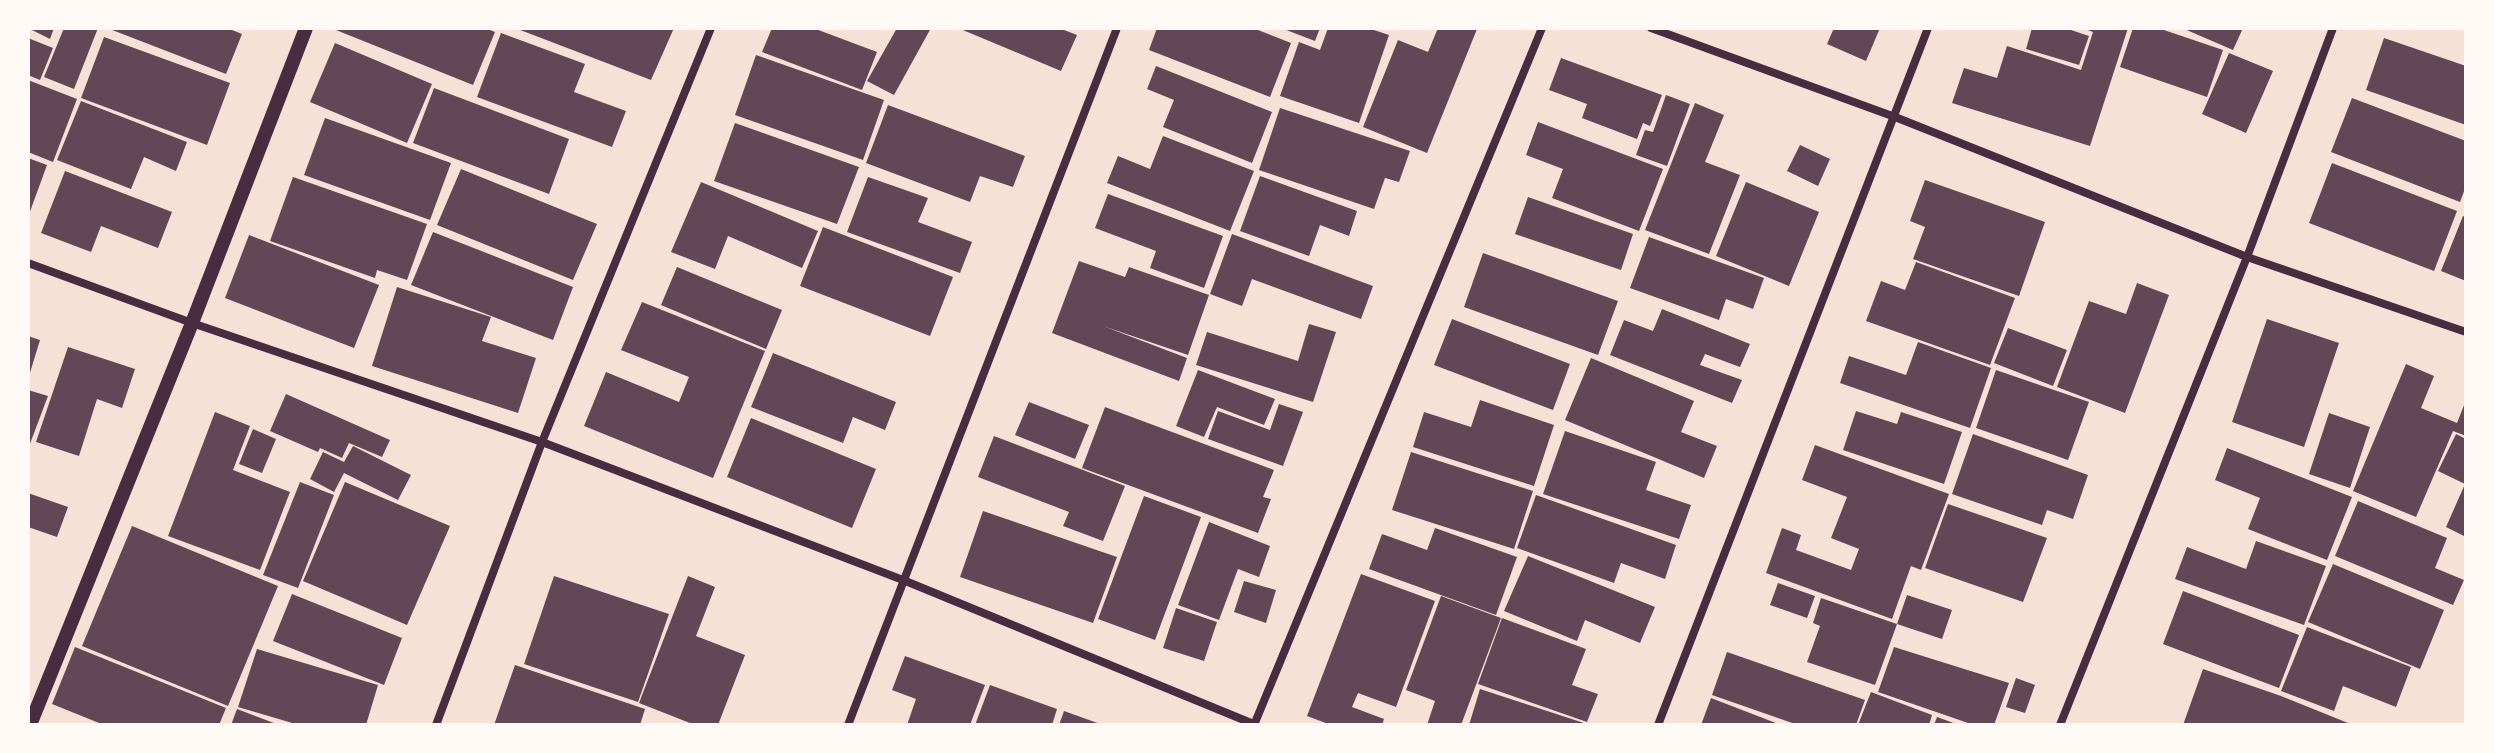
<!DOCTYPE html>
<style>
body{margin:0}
#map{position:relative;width:2494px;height:753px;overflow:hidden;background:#f7e1d7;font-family:"Fira Sans",sans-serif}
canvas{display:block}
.frame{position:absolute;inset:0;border:30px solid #fffaf5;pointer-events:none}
</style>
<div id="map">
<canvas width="2494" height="753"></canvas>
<div class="frame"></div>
</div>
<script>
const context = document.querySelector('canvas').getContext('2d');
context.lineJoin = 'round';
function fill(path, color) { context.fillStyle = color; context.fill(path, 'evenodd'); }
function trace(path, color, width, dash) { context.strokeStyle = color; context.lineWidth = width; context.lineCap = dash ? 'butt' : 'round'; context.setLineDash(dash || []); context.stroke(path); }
const building = new Path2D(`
 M28 28H54L50 39Z
 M64 28H98L74 89 44 77Z
 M107 28H227L242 34 226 74Z
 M331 28H485L495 32 473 85Z
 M515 28H674L651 80Z
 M772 28H813L877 52 862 90 762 52Z
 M897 28H931L894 95 867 81Z
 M958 28H1059L1077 35 1061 71Z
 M1157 28H1253L1291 43 1270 97 1149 50Z
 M1281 28H1320L1315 41Z
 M1328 28H1368L1389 35 1359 123 1280 96 1299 42 1320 50Z
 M1438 28 1477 29 1427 153 1363 127 1398 40 1428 52Z
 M1834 28H1880L1866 61 1827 44Z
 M2032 28H2065L2089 36 2079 65 2026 49Z
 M2082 28H2128L2090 146 1952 103 1964 68 1997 78 2007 46 2081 70 2093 32Z
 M2133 28H2158L2223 50 2207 97 2120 67Z
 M2182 28H2243L2233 50Z
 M501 33 585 64 574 92 626 111 612 147 477 97Z
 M104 37 230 83 207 145 81 98Z
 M28 38 53 48 40 80 28 75Z
 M2384 38 2466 66V125L2366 90Z
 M335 43 432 84 407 143 310 102Z
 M2229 53 2273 71 2246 133 2202 114Z
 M756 55 884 100 863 160 735 115Z
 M1561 58 1662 95 1650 126 1643 123 1637 139 1582 118 1587 104 1549 90Z
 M1156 66 1272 112 1252 163 1163 127 1174 100 1147 89Z
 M28 80 77 99 53 162 28 152Z
 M434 88 569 139 549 194 413 143Z
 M1666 95 1690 104 1667 166 1636 155 1645 130 1653 132Z
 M2352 98 2466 141V186L2460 202 2331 152Z
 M81 101 187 142 176 171 144 157 131 189 57 160Z
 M1695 103 1724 115 1705 162 1740 175 1709 254 1645 230Z
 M888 105 1025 156 1013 187 980 176 970 202 866 163Z
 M1280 108 1410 151 1399 182 1385 178 1374 209 1259 170Z
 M325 118 451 163 430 220 304 175Z
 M1538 122 1663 169 1639 231 1552 198 1563 169 1526 155Z
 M735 123 859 167 837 224 714 181Z
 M1163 136 1254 171 1230 231 1107 183 1118 156 1150 169Z
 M1800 145 1830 159 1818 186 1787 171Z
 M28 158 47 165 28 217Z
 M2332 163 2457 211 2434 271 2309 223Z
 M461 169 597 224 573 280 437 225Z
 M65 171 172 212 158 248 101 226 91 252 41 233Z
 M1260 176 1357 211 1349 236 1320 225 1309 256 1240 231Z
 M293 177 427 224 407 280 377 270 375 278 270 241Z
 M868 177 928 198 918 222 972 242 960 273 847 232Z
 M1925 180 2045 222 2019 296 1913 259 1925 227 1910 221Z
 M701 182 818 231 802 268 728 236 715 269 671 252Z
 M1746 182 1819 212 1789 286 1716 256Z
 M1108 194 1223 236 1204 288 1150 268 1156 251 1095 228Z
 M1528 197 1633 234 1621 270 1515 234Z
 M2463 216 2466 217V281L2441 271Z
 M823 227 953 277 930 336 800 286Z
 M433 232 573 287 553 340 411 285Z
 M1232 234 1373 286 1361 319 1252 279 1242 306 1210 294Z
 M249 235 379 285 354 348 225 298Z
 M1649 237 1764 278 1753 309 1726 299 1719 320 1630 288Z
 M1483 253 1618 301 1598 355 1464 307Z
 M1079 261 1125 277 1129 267 1209 295 1188 355 1103 326 1187 358 1179 381 1052 333Z
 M1916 262 2015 298 1990 365 1866 321 1881 281 1905 290Z
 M677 267 782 310 766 349 661 305Z
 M2137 283 2169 295 2125 413 2057 387 2089 301 2126 314Z
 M397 287 491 317 482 341 536 358 518 413 372 366Z
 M642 302 765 351 713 478 584 426 606 372 679 402 689 377 621 350Z
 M1662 309 1750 344 1740 367 1705 354 1700 365 1742 380 1732 403 1610 355 1624 320 1653 331Z
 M1452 319 1570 364 1553 410 1434 365Z
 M2267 319 2339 343 2304 447 2232 422Z
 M1309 324 1336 332 1313 402 1196 365 1207 332 1298 361Z
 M2008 328 2067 350 2053 386 1994 363Z
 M28 336 40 340 29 376H28Z
 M1918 342 1991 368 1970 428 1840 383 1849 356 1906 375Z
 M68 347 135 369 122 408 97 399 79 456 36 442Z
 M773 353 896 402 885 430 853 417 843 443 751 407Z
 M1591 358 1694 401 1681 432 1717 446 1704 478 1565 420Z
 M2406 364 2434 376 2421 408 2457 423 2466 400V436L2453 431 2416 517 2353 491Z
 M1198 370 1275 399 1264 425 1217 407 1204 437 1176 426Z
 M1996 370 2089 402 2068 460 1976 428Z
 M28 390 48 396 28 449Z
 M286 394 390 440 382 457 349 443 342 458 320 448 318 452 270 431Z
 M1480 400 1554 425 1534 486 1413 447 1424 412 1471 427Z
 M1029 402 1089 425 1075 459 1015 435Z
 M1279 404 1303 412 1283 466 1208 439 1218 411 1270 430Z
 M1105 407 1274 470 1263 497 1271 499 1258 533 1082 468Z
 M1856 411 1897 424 1901 412 1962 432 1944 484 1843 450Z
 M215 412 250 426 233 470 290 492 260 570 168 536Z
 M2329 413 2370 427 2350 488 2309 474Z
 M751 418 876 469 852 528 727 477Z
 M253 429 276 439 262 473 239 464Z
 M1565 431 1656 462 1646 490 1691 505 1679 539 1543 494Z
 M1973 434 2088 475 2073 519 2047 510 2042 525 1952 494Z
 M2456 434 2466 439V537L2446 527 2465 484 2438 471Z
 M994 436 1125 486 1103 541 1063 526 1069 512 978 477Z
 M1815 445 1949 494 1921 570 1911 566 1892 619 1766 573 1782 528 1801 535 1796 550 1851 570 1859 549 1831 538 1847 497 1802 480Z
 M353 446 411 475 398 500 344 473 334 492 310 479 323 452 344 462Z
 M2227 448 2352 497 2327 560 2248 529 2260 498 2215 480Z
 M1411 452 1533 491 1514 549 1392 510Z
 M300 482 334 495 298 588 263 575Z
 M345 482 450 526 407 625 303 581Z
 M28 493 68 507 57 537 28 527Z
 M1536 495 1676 545 1665 579 1621 563 1614 583 1517 548Z
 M1144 496 1201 517 1155 640 1098 619Z
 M2358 501 2447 538 2435 568 2464 580 2453 605 2335 556Z
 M1948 504 2047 538 2023 602 1925 568Z
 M983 511 1117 557 1093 623 960 577Z
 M1209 522 1270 546 1259 577 1238 569 1219 620 1178 605Z
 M132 526 278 586 228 706 82 646Z
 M1435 528 1517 557 1496 615 1369 569 1382 534 1427 550Z
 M2256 541 2326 566 2304 625 2175 579 2187 547 2246 569Z
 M1528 556 1655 607 1640 643 1585 620 1577 641 1504 611Z
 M2333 564 2444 610 2420 669 2308 622Z
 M1361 574 1435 601 1396 707 1358 693 1352 707 1384 719 1382 725H1331L1307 716Z
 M554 576 669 614 638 702 524 664Z
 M688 576 715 587 696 636 745 655 718 725H695L639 703Z
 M1244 581 1276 590 1266 623 1234 612Z
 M1778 583 1815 596 1807 618 1770 605Z
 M2183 591 2299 635 2279 688 2163 644Z
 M292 594 402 638 384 685 273 641Z
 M1907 595 1952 610 1942 639 1897 624Z
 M1441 596 1501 618 1461 725H1427L1435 701 1406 690Z
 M1821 598 1897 624 1875 685 1807 662 1820 626 1813 623Z
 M1176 608 1217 622 1204 661 1163 648Z
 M1502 618 1586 649 1572 685 1598 694 1587 722 1478 684Z
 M2307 627 2411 667 2396 707 2343 686 2334 711 2281 691Z
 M75 647 226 708 219 725H104L52 704Z
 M1894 647 2009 683 1994 725H1974L1878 692Z
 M257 649 378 685 366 725H299L238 707Z
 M1727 652 1865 700 1856 725H1798L1712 695Z
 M905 656 985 685 970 725H907L916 699 892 690Z
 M515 665 645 709 640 725H494Z
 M2203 669 2281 696 2353 725H2183Z
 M2016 678 2035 685 2025 713 2006 707Z
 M990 685 1057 709 1052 725H975Z
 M1480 689 1587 724V725H1469Z
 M1871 692 1932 715 1929 725H1858Z
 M1711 698 1781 725H1701Z
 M237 709 279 725H231Z
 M1064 711 1103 725H1059Z
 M1937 717 1959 725H1934Z`);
const minor = new Path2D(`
 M1651 28 1895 117 2247 257 2466 332
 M28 263 192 323 542 442 903 580 1256 725
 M436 725 542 442 711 28
 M848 725 1117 28
 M1254 725 1542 28
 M1658 725 1928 28
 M2060 725 2247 257 2333 28`);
const tertiary = new Path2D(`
 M30 725 192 323 306 28`);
fill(building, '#644757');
trace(minor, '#4a2c40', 8);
trace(tertiary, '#4a2c40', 14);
</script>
